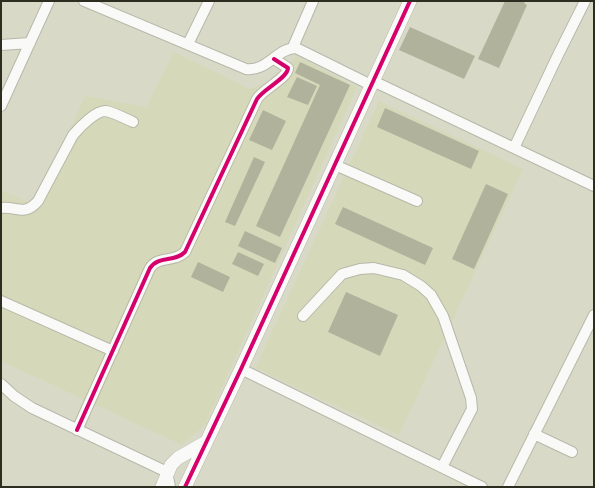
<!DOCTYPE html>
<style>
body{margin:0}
#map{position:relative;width:595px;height:488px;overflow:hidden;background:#d8dac7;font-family:Helvetica,sans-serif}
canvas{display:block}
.frame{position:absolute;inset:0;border:2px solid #2d2e20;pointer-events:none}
</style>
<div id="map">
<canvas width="595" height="488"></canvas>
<div class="frame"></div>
</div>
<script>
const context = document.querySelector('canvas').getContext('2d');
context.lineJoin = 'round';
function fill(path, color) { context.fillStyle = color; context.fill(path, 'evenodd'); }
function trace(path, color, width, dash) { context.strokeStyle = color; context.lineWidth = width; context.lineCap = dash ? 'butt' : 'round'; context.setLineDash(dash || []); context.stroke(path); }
const built = new Path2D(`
 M174 52 249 89 276 79 297 56 357 87 205 425 182 445 1 361V190L35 205 85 96 146 107Z
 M379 101 523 169 399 435 255 368Z`);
const building = new Path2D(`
 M505 1H525L524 3 527 5 499 68 478 59Z
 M410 27 475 56 464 79 399 50Z
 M300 62 350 85 280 237 256 226 320 85 295 73Z
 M297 77 317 86 308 105 287 97Z
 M385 108 479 151 471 169 377 127Z
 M263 110 286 121 272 150 249 140Z
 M254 157 265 162 235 226 225 222Z
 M486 184 508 194 474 269 452 259Z
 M343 207 433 248 425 265 335 224Z
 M245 231 282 248 275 263 238 246Z
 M238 252 264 264 258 276 232 264Z
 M198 262 230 277 223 292 191 277Z
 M346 292 398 315 380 356 328 332Z`);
const minor = new Path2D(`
 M84 1 246 69C267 72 277 48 296 48L371 85
 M188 44 209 1
 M1 45 30 43
 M293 47 313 1
 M373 81 594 186
 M1 106 49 1
 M514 148 558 55 585 1
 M335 165 417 201
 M1 208C17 206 24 217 38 201L73 135C79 128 96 110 106 111 115 113 124 118 133 122
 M1 301 113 351
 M303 316 342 274 360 269 374 268 403 275 421 286 431 295 443 316 471 398 472 409 442 467
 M241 369 482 487
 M1 384 14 396 32 408 167 472 170 487
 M77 430 150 268C159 255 174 263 185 252L257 99C263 89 288 78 288 68L274 59
 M534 434 572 452
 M508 487 594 315`);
const tertiary = new Path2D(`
 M162 487 171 465 178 458 206 442
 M185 487 241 369 410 1`);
const cycleway = new Path2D(`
 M77 430 150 268C159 255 174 263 185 252L257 99C263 89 288 78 288 68L274 59
 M185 487 241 369 410 1`);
fill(built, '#d6d9b9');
fill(building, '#b0b29c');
trace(minor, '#b7b8a9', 12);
trace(tertiary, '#b7b8a9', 14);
trace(minor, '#f9f9f7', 10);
trace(tertiary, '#f9f9f7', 13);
trace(cycleway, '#d6006c', 4);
</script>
